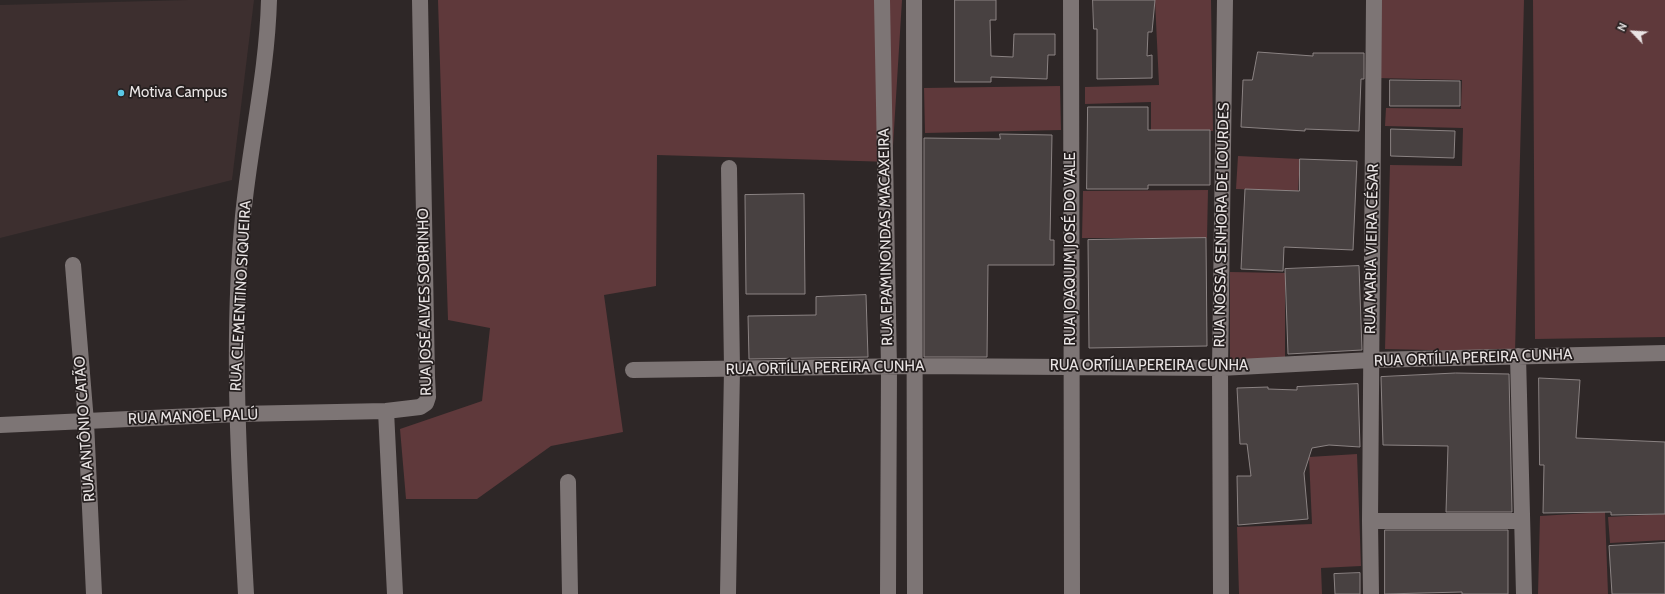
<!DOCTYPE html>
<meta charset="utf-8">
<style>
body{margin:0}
#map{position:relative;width:1665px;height:594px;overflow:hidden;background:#2e2727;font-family:Cabin,sans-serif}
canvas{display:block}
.north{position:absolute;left:1613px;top:12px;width:40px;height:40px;-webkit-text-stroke:3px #241e1e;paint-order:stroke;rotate:295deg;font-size:11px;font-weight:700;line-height:16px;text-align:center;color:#e9e4e4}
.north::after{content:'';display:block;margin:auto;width:14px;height:18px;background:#e9e4e4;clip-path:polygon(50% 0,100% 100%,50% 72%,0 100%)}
</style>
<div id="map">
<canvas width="1665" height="594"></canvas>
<div class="north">N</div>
</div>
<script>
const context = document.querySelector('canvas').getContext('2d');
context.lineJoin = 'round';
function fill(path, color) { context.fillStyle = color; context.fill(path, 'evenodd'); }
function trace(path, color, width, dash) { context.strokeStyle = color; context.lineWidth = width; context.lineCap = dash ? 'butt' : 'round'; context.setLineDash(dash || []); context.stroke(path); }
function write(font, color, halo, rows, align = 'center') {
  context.font = font + ' Cabin,sans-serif'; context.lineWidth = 3.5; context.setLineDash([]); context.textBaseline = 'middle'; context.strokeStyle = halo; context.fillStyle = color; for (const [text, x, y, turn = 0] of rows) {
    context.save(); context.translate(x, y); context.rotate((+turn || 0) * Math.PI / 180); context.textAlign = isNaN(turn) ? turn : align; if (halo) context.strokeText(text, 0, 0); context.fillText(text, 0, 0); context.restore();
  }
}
const built = new Path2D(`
 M188 0H254L232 180 0 238V5Z`);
const green = new Path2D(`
 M438 0H902L892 162 657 155 656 286 604 295 623 432 551 446 477 499H406L400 429 482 401 490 328 448 320Z
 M1155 0H1211L1213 131 1151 132V102L1085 104V87L1159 85Z
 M1379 0H1524L1515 352 1385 349 1390 165 1462 166 1463 128 1385 126 1386 108 1461 109 1462 80 1377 78Z
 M1533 0H1665V337L1535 339Z
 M1060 86 1061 130 925 133 924 88Z
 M1238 156 1300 159 1298 191 1236 189Z
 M1208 190 1207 238H1082L1083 191Z
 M1230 272 1285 273V359L1230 360Z
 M1357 454 1361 566 1321 568 1322 594H1239L1237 527 1312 524 1309 457Z
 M1605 512 1608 594H1538L1540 516Z
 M1665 514V540L1610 543 1608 517Z`);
const building = new Path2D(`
 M955 0H996V20H990L991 56 1013 57 1014 34H1055V55H1048L1047 79 991 77V82H955Z
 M1093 0H1155L1152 32H1148L1147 56 1152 55V78L1097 79V29H1094Z
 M1258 52 1313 56V53H1364V79H1361L1359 131 1305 129V131L1241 127 1243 80H1252Z
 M1390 80 1460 81V106H1390Z
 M1088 107H1148V130H1210V185H1148V189H1087Z
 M1391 129 1455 131 1454 158 1391 156Z
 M1000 134 1052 135 1050 240H1054V265H988L987 357H924V138L1000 139Z
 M1300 159 1357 161 1353 250 1284 247 1283 271 1241 269 1245 189 1299 191Z
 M804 194 805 294H746L745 195Z
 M1206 238 1207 346 1089 348 1088 240Z
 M1359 266 1362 350 1288 354 1285 269Z
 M866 295 868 357 749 359 748 316 816 315V297Z
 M1456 373 1509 374 1512 512H1446L1448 446 1383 445 1381 377Z
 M1539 378 1580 380 1576 438 1665 442V514L1611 515V512L1543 513 1544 465H1540Z
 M1358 384 1360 447 1329 445 1312 448 1304 473 1308 519 1238 525 1237 476H1251L1247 444H1240L1237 388 1268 387V389L1297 390V387Z
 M1385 530H1508V594H1462V592L1385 594Z
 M1665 543V594H1612L1609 546Z
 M1360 573V594H1335L1334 574Z`);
const minor = new Path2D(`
 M882 0 889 367 888 594
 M914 0 915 594
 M1071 0 1072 594
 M73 265 86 422 94 594
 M1518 356 1524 594
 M633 370 915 366 1220 368 1371 360 1665 353
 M386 411 395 594
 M0 425 237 414 386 411 420 407 426 403 428 397 427 377 420 0
 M568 482 570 594
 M1370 521H1522
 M246 594C239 468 231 342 243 216 250 144 267 73 269 0
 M728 594 732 369 729 168
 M1221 594 1220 368 1225 0
 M1371 594 1370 521 1374 0`);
const markers = [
 [121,93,4,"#5ac8e6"]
];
const poiNames = [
 ["Motiva Campus",129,93]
];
const streetNames = [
 ["RUA NOSSA SENHORA DE LOURDES",1222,225,-89],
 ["RUA EPAMINONDAS MACAXEIRA",886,237,-91],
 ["RUA JOAQUIM JOSÉ DO VALE",1071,249,-90],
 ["RUA MARIA VIEIRA CÉSAR",1372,249,-89],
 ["RUA CLEMENTINO SIQUEIRA",241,296,-87],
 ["RUA JOSÉ ALVES SOBRINHO",425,302,-91],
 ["RUA ORTÍLIA PEREIRA CUNHA",1473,358,-2],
 ["RUA ORTÍLIA PEREIRA CUNHA",1149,366],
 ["RUA ORTÍLIA PEREIRA CUNHA",825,368,-1],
 ["RUA MANOEL PALÚ",193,417,-2],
 ["RUA ANTÔNIO CATÃO",85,429,-94]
];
fill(built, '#3d2f2f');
fill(green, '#5f393b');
fill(building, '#484141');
trace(building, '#8b8383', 1);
trace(minor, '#7d7575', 16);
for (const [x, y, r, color] of markers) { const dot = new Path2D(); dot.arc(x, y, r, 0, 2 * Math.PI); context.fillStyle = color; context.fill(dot); trace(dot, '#241e1e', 1.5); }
write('15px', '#e9e4e4', '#241e1e', poiNames, 'left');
write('15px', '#e9e4e4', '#241e1e', streetNames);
</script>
